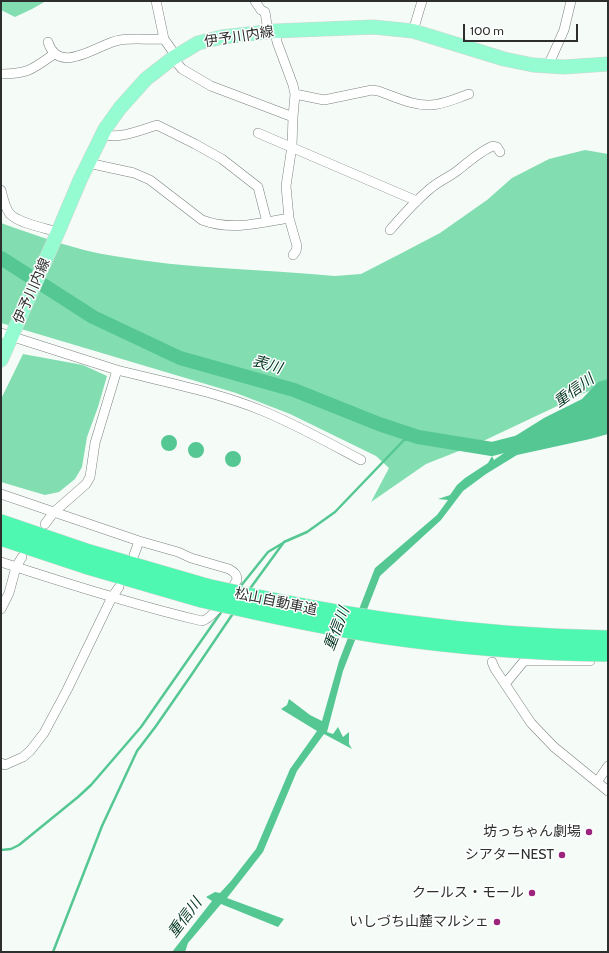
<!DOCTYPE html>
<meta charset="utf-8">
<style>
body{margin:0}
#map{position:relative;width:609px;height:953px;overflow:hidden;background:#f5fcf8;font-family:Cabin,sans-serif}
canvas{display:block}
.frame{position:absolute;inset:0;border:2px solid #2d2f2e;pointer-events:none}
.scale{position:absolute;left:463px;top:24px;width:115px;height:18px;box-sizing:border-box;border:2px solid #2d2f2e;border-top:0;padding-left:5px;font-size:12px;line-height:14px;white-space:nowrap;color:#2d2f2e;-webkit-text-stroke:3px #fff;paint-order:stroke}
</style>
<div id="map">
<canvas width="609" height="953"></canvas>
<div class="frame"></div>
<div class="scale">100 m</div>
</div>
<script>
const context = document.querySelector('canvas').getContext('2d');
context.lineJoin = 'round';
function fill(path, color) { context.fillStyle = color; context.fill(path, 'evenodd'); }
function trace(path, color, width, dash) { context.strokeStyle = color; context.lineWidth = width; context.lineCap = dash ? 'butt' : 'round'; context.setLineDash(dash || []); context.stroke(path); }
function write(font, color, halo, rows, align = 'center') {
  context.font = font + ' Cabin,"Noto Sans JP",sans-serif'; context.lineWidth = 3; context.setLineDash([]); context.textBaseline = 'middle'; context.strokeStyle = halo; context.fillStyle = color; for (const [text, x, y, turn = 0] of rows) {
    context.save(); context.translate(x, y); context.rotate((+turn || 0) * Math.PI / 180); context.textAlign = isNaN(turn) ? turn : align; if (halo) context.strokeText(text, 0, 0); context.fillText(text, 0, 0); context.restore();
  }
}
const green = new Path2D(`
 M1 1H46L32 9 15 17 1 10Z
 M585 150 608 154V382L479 443 426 464 371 502 389 468 376 456 290 414 236 393 1 323V223C38 236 75 250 114 256 187 269 262 269 335 276L361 274 398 255 440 233 487 200 512 178 549 159Z
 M23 354 83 365 107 376 98 407 87 437 82 467 75 479 59 492 45 495 1 482V399Z`);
const water = new Path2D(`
 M608 379V434L590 439 517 455 486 474 463 491 441 520 380 576 343 671 327 732 333 734 338 727 343 737 349 732V744L352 749 324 734 297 771 263 852 227 898 284 919 278 927 221 904 188 943 185 952H172L212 901 206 897 215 892 220 893 231 881 256 849 290 769 317 731 281 709 287 705 289 699 310 715 322 721 339 661 375 568 437 515 448 500 438 499 450 495 457 485 465 478 488 463 492 456 494 460 504 453 512 438 544 418 582 399 598 382Z
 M161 443a8 8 0 1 1 16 0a8 8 0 1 1-16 0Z
 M188 450a8 8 0 1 1 16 0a8 8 0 1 1-16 0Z
 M225 459a8 8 0 1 1 16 0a8 8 0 1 1-16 0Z`);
const stream = new Path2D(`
 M240 587 268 552 283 543
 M249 590 284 542 307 532 335 512 404 440 418 437
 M1 850 11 849 19 845 78 797 91 785 141 727 222 611
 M53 952 102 826 137 751 156 726 192 674 234 612`);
const river = new Path2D(`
 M1 258 93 317 180 358 294 390 379 424 418 437 492 449 527 440`);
const minor = new Path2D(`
 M156 1 164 39 176 56
 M255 1 261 10 265 12 268 31
 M275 31 277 42 293 85 295 94 293 117 292 146 286 186 289 218 297 246 296 251 293 255
 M413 31 422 1
 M48 42C59 77 99 43 120 40 134 38 149 40 164 39
 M173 58 182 69 211 86 293 117
 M548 66 564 30 571 1
 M1 74C28 74 33 69 54 54
 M295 94 324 100 372 90 378 91C394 96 412 106 430 105 443 105 457 98 469 94
 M258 133 417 201
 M102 134C117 140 142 130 157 125L195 144 222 159 258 187 267 222
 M88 163 134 173 150 180 202 220C231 231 260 223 289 218
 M1 190C3 198 5 208 10 214 20 224 45 228 58 232
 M390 230C403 215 416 200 431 188 439 181 449 177 457 171 467 163 482 150 493 146L497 147 500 152
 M1 333 117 370 95 443 90 477 86 484 54 512 45 524
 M117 370C165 382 217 392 263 411 297 425 329 443 361 460
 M1 494 139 541 178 552 191 558 229 569C234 572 237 574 237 580 231 590 214 618 202 621 134 605 68 584 1 562
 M134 555 139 541
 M1 609 9 593 16 567 22 557
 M492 662 495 669 531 723 554 747 608 791
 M505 684 524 661H590
 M1 763 5 765 23 757 30 751 44 733 67 690 112 597 119 587
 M597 782 608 766`);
const primary = new Path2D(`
 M1 360 58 232 80 180 105 129 120 108 146 79 173 58 198 43 222 37 275 31 373 27 413 31 504 59 533 65 564 67 608 64`);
const motorway = new Path2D(`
 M1 523 89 553 206 587
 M1 537 85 565 202 599`);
const motorwayBridge = new Path2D(`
 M206 587C340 617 470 637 608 639
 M202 599C262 613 321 626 381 635 456 646 532 652 608 653`);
const markers = [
 [589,832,4,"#9d247d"],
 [562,855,4,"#9d247d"],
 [532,893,4,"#9d247d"],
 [497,922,4,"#9d247d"]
];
const streetNames = [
 ["伊予川内線",239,37,-9],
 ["伊予川内線",32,291,-66],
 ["松山自動車道",276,602,12]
];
const poiNames = [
 ["坊っちゃん劇場",581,832],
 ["シアターNEST",554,855],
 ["クールス・モール",524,893],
 ["いしづち山麓マルシェ",489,922]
];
const waterNames = [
 ["表川",267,365,16],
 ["重信川",574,391,-36],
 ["重信川",337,629,-69],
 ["重信川",185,918,-53]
];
fill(green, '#82ddb0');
fill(water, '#55c793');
trace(stream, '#55c793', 2.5);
trace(river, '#55c793', 14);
trace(minor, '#7b827e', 10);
trace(primary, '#d5d5d5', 15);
trace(motorway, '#d5d5d5', 18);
trace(minor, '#fff', 9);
trace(primary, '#95fbd0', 14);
trace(motorway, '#4ef8b0', 17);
trace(motorwayBridge, '#d5d5d5', 18, []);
trace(motorwayBridge, '#4ef8b0', 17);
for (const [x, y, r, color] of markers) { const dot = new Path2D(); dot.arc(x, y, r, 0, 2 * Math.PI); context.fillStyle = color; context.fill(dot); trace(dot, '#fff', 1.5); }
write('14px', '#2d2f2e', '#fff', streetNames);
write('14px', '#2d2f2e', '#fff', poiNames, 'right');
write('italic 15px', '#043723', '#fff', waterNames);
</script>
